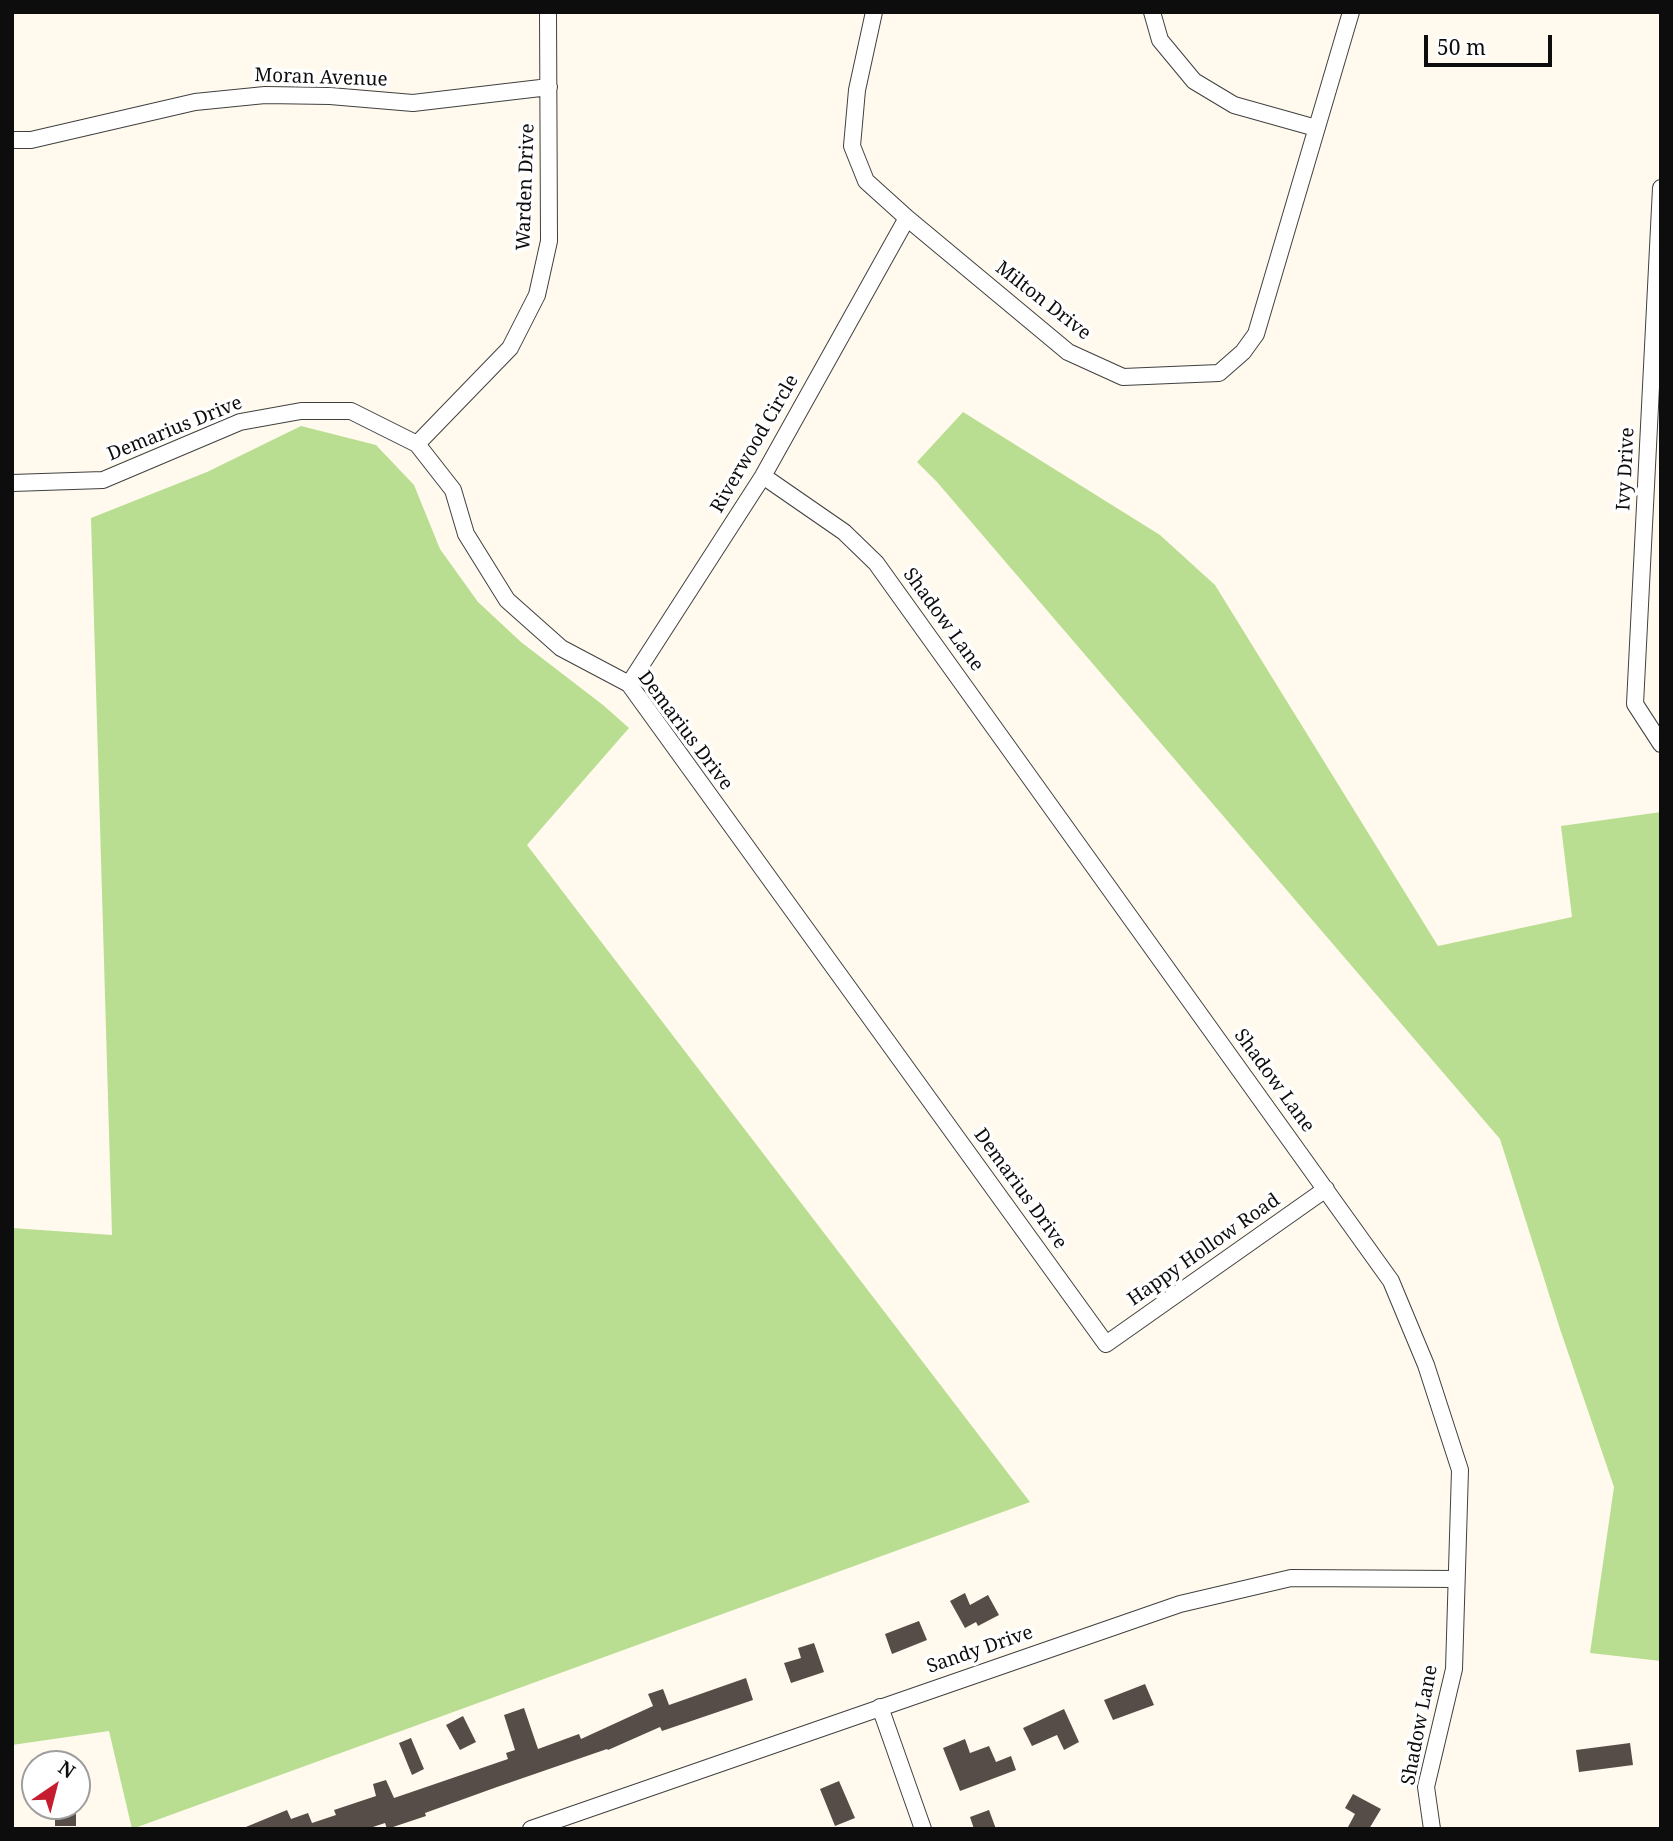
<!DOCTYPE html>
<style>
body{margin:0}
#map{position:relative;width:1673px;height:1841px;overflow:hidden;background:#fffaed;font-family:"Noto Serif",serif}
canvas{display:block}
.frame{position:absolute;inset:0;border:14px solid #0d0d0d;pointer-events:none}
.north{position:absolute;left:21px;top:1750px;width:70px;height:70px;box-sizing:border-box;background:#fff;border:2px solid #9e9e9e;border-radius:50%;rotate:35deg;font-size:19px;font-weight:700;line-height:28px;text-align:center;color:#0d0d0d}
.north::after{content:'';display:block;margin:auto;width:24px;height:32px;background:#c61c30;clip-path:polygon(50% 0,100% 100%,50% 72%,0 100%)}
.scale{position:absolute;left:1424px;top:35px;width:128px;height:32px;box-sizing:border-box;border:4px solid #0d0d0d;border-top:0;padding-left:9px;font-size:21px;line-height:24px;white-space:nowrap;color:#0d0d0d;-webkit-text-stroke:5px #fff;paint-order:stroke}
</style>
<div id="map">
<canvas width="1673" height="1841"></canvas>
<div class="frame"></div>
<div class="north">N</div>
<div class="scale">50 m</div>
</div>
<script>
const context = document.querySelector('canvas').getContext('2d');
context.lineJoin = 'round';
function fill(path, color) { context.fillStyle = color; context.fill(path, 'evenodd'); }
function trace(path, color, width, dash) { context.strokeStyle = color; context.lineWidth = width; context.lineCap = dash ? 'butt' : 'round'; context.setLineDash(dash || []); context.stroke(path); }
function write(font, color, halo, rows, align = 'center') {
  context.font = font + ' "Noto Serif",serif'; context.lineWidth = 7; context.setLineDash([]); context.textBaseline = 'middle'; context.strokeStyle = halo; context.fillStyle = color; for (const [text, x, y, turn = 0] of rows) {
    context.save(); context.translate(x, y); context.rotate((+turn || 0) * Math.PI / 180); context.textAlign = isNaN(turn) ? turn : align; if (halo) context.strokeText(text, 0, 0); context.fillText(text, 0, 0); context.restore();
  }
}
const forest = new Path2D(`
 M963 412 1160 535 1215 585 1438 946 1572 917 1561 826 1661 812V1661L1590 1653 1614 1487 1560 1329 1500 1139 937 482 917 462Z
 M301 426 376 445 414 485 440 549 478 602 521 642 603 705 629 728 527 845 1030 1502 132 1829 109 1731 12 1745V1228L112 1235 91 518 207 472Z`);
const building = new Path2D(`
 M965 1593 970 1605 988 1595 999 1615 978 1626 976 1622 965 1628 950 1601Z
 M919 1621 927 1640 892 1654 885 1634Z
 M814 1643 824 1672 791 1683 784 1663 801 1658 798 1648Z
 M746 1678 753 1700 662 1731 660 1727 608 1750 607 1749 497 1787 425 1813 426 1816 387 1829 385 1823 367 1829H241L287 1810 291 1819 308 1813 312 1823 336 1815 334 1810 376 1796 373 1784 386 1780 394 1798 508 1759 506 1753 515 1750 504 1715 524 1708 538 1749 579 1734 581 1739 653 1706 648 1694 663 1689 669 1705Z
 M1145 1684 1154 1705 1113 1720 1104 1700Z
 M1064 1709 1079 1742 1064 1750 1057 1735 1032 1746 1023 1728Z
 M463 1716 476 1742 460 1750 446 1725Z
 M411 1738 424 1769 412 1775 399 1743Z
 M965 1739 970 1753 989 1746 996 1762 1011 1756 1016 1770 960 1791 943 1748Z
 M1630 1743 1633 1765 1579 1772 1576 1750Z
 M839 1781 855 1818 835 1826 820 1789Z
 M1353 1794 1381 1809 1369 1829H1347L1355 1814 1345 1808Z
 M55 1806H76V1826H55Z
 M989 1810 996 1829H974L970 1817Z`);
const street = new Path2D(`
 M874 12 857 90 852 146 866 181 907 218 1068 352 1123 377 1219 373 1243 352 1256 334 1351 12
 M1152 12 1160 40 1194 81 1234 105 1316 128
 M12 140H31L195 102 265 95 330 96 413 103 549 87
 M1661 188 1635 704 1661 744
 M417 444 510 348 537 295 549 241 548 12
 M763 476 844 532 876 563 1391 1281 1426 1365 1460 1470 1454 1669 1426 1787 1432 1829
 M12 483 103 480 240 422 301 411H351L417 444 453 490 466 534 507 600 561 648 629 684 1106 1344 1326 1189
 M629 684 763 476 907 218
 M880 1707 923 1829
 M531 1829 1180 1604 1291 1578 1456 1579`);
const streetNames = [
 ["Moran Avenue",321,78,2],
 ["Warden Drive",526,187,-88],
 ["Milton Drive",1043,301,38],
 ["Demarius Drive",175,429,-22],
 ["Riverwood Circle",755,444,-60],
 ["Ivy Drive",1626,469,-87],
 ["Shadow Lane",943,620,54],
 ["Demarius Drive",685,731,53],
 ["Shadow Lane",1274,1081,54],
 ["Demarius Drive",1020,1189,54],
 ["Happy Hollow Road",1204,1250,-35],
 ["Sandy Drive",980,1650,-19],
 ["Shadow Lane",1420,1725,-79]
];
fill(forest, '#b9de92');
fill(building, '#564d49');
trace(street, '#404040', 18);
trace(street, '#fff', 16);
write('19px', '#0d0d0d', '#fff', streetNames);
</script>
